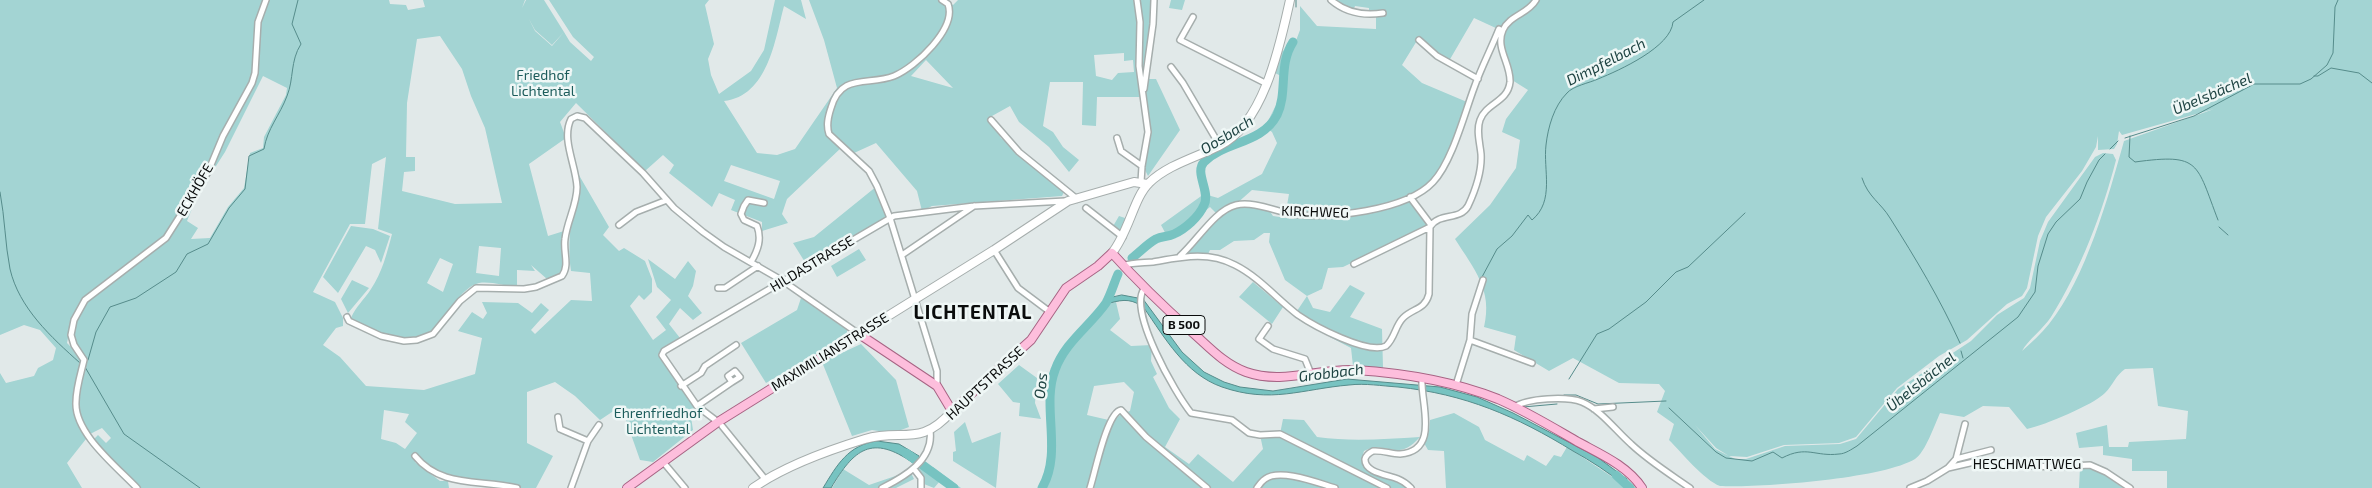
<!DOCTYPE html>
<meta charset="utf-8">
<style>
body{margin:0}
canvas{display:block;background:#e1e9e9}
</style>
<canvas width="2372" height="488"></canvas>
<script>
const context = document.querySelector('canvas').getContext('2d');
context.lineJoin = 'round';
function fill(path, color) { context.fillStyle = color; context.fill(path, 'evenodd'); }
function trace(path, color, width, dash) { context.strokeStyle = color; context.lineWidth = width; context.lineCap = dash ? 'butt' : 'round'; context.setLineDash(dash || []); context.stroke(path); }
function write(font, color, halo, rows, align = 'center') {
  context.font = font + ' "Exo 2",sans-serif'; context.lineWidth = 5; context.setLineDash([]); context.textBaseline = 'middle'; context.strokeStyle = halo; context.fillStyle = color; for (const [text, x, y, turn = 0] of rows) {
    context.save(); context.translate(x, y); context.rotate((+turn || 0) * Math.PI / 180); context.textAlign = isNaN(turn) ? turn : align; if (halo) context.strokeText(text, 0, 0); context.fillText(text, 0, 0); context.restore();
  }
}
const green = new Path2D(`
 M0 0H264L256 22 253 70 256 72 260 22 268 0H389L390 4 406 5 408 10 425 7 423 0H525L522 8 526 0H544L564 32 552 45 535 30 529 19 535 31 552 46 564 32 570 42 591 61 594 57 573 37 549 0H709L705 5 714 44 708 59 711 75 719 94 751 71 764 50 775 0H801L806 19 784 6C775 40 768 96 724 101L757 153 777 155 795 149 837 88 824 40 809 0H944L953 5 958 0H1152L1146 79H1156L1180 130 1148 176 1144 168 1148 143 1142 97H1097L1096 126 1082 125 1083 82H1050L1043 126 1053 132 1063 147 1079 160 1069 172 1049 147 1019 122 1010 106 992 116 991 120 1001 138 1052 178 1064 192 1062 196 932 206 922 211 917 191 876 143 854 153 842 147 787 199 782 214 788 223 762 231V222L731 210 735 200 719 193 712 207 669 173 674 165 663 155 645 171 576 103 560 122 566 138 529 164 548 236 564 231C561 252 573 275 547 279L531 265 535 271 517 270V287C506 286 490 281 479 283 471 285 463 292 458 299 432 332 431 344 384 335 373 333 358 328 351 318 356 306 364 300 371 289 382 273 387 253 392 234L378 229 386 157 372 164 365 224H350L313 292 335 302 343 318V326L336 328 323 345 340 357 366 386 424 390 475 374 482 338 458 331 472 312 483 319 487 313 482 302 518 303 532 313 541 303 549 310 531 330 535 334 571 300 592 301 590 273 571 271C566 234 575 206 576 170L609 227 603 235 619 251 624 248 645 261 652 279V292L644 300 639 295 630 306 653 340 666 330 656 317 671 300 657 287 648 259 675 279 688 261 696 271 693 286 688 296 702 313 693 320 680 308 669 324 680 338 660 351 677 377 676 381 697 411 691 417 693 430 653 462 640 460 621 406 600 420 575 396 555 382 527 392V443L553 456 536 488H519L500 482 449 480 419 458 415 462 440 481H448L449 488H137L92 441 98 435 106 443 111 438 102 428 90 434 67 463 82 488H0V373L6 383 34 376 38 368 53 360 56 348 40 330 24 325 0 335ZM440 36 462 69 471 96 485 128 502 203 455 204 402 191 404 172 415 171V157H406L407 103 417 39ZM1124 53V61L1133 60 1134 72 1118 73 1112 80 1096 76 1094 55ZM926 60 953 88 911 76ZM263 76 287 88 286 95 264 137 263 148 250 153 244 188 228 207 210 238 191 239 198 228 187 221 198 194 225 152ZM731 165 780 181 774 199 724 181ZM479 246 501 248 499 276 476 273ZM440 258 453 264 443 292 427 283ZM77 315C73 335 72 339 85 355L78 354 67 343 72 318ZM384 410 409 414 405 422 417 433 405 449 396 443 381 439Z
 M1171 0H1185L1182 10 1169 8Z
 M1334 0H2372V488H2167V471H2132V459L2103 455V446L2079 448 2076 433 2107 425 2109 447H2128L2129 442 2186 439 2188 411 2158 406 2153 368 2125 369C2116 375 2113 385 2105 393 2093 405 2045 425 2027 429L2009 407 1983 406 1964 417 1940 413C1935 424 1925 453 1915 459 1882 479 1757 488 1720 486 1704 480 1682 453 1669 440L1674 424 1657 412 1665 391 1659 384 1619 383 1573 358 1549 371 1514 350 1516 336 1484 327C1493 290 1474 269 1455 239L1490 205 1516 168 1520 140 1502 132 1506 119 1528 90 1512 80 1497 39 1498 29 1474 18 1449 61 1418 39 1402 65 1422 83 1467 102 1459 131 1438 175 1409 198 1428 226 1343 267 1328 268 1322 289 1307 296 1313 308 1330 312 1350 285 1365 293 1350 317 1382 329 1383 368 1353 366 1351 348 1330 337 1297 311 1307 296 1285 280 1269 242 1270 233H1264L1254 240 1234 241 1220 250H1210L1207 256H1189L1186 250 1217 214 1210 207 1169 240 1161 225 1204 194 1218 198 1262 174 1277 143 1272 132 1265 127 1278 101 1281 76 1273 72 1280 52 1294 46 1300 30V6L1317 26 1376 29V14L1369 15V8L1355 6 1353 11ZM2214 109 2124 141C2108 198 2086 278 2049 324 2041 334 2031 343 2022 351 2028 340 2043 329 2051 317 2081 269 2102 214 2116 160L2113 154 2103 153 2095 157 2048 222 2040 241 2030 288 2024 298 1997 315 1971 341 1898 389 1856 439 1840 444 1785 446 1746 459H1735L1715 449 1695 425 1716 448 1729 456 1747 457 1784 445 1839 443 1856 437 1897 388 1939 356 1967 340 2007 304 2022 296 2027 288 2038 236 2046 217 2082 171 2096 147 2098 136V150L2114 149 2117 144 2119 131 2122 135ZM1252 190 1289 194 1286 211C1306 214 1325 208 1344 215H1297L1293 219 1273 216 1269 210 1235 205Z
 M877 186 890 218 808 267 793 243 814 237Z
 M1119 216 1128 219 1121 234 1112 228Z
 M351 226 373 229 390 236 381 263 375 250 366 246 338 293 323 277Z
 M859 249 866 260 837 277 831 266Z
 M352 280 369 288 348 313 341 299Z
 M1253 282 1283 307 1272 324 1239 297Z
 M801 298 847 330V336L766 383 741 343 797 310Z
 M1116 302 1120 319 1110 330 1131 346 1152 345 1151 361 1157 374 1153 377 1169 408 1180 419 1165 447 1189 464 1198 454 1233 482 1263 449 1260 435 1280 434 1283 419 1304 420 1317 437C1352 442 1385 439 1420 437 1396 464 1388 439 1364 451 1355 475 1393 477 1407 488H1040C1048 476 1048 461 1049 447 1052 394 1042 360 1088 321 1096 313 1104 304 1116 302ZM1124 382 1134 392 1130 411 1121 414 1113 421 1087 415 1094 386Z
 M861 344 896 380 909 427 893 433 872 430 852 436 822 362Z
 M1019 365 1037 378 1035 403 1041 419 1019 416 1020 403 1013 402 998 384Z
 M1454 413 1479 427 1485 440 1524 461 1527 455 1546 466 1554 455 1561 457 1567 447 1623 484 1627 479 1636 488H1446L1444 451 1428 450 1424 443 1429 431 1430 420Z
 M965 422 972 443 1001 432 996 488 953 461V452L956 451 954 432Z
 M921 467 929 472 933 467 961 488H950L940 481 934 488 924 484V478L919 469Z
 M2080 467 2099 471 2123 488H2079Z
 M843 469 869 485 910 471 914 479 896 488H832Z`);
const water = new Path2D(`
 M1122 295 1143 299 1182 352 1204 372 1224 382 1240 387 1273 391 1347 379 1440 387 1477 397 1513 413 1597 457 1627 479 1624 485C1608 472 1591 461 1573 451 1516 416 1465 394 1398 387 1382 386 1365 383 1349 385 1302 389 1271 404 1222 387 1185 374 1165 338 1144 308 1133 299 1124 299 1110 303V298Z
 M877 441 899 444 919 456 913 463C872 434 854 449 831 488H823C837 465 848 445 877 441Z`);
const stream = new Path2D(`
 M1296 0V7
 M2314 76H2318L2331 68 2359 73 2372 83
 M2130 136 2129 157 2135 162C2201 153 2196 163 2218 220
 M2125 138 2194 116 2254 84H2300L2311 79 2327 65 2333 53 2335 7 2338 0
 M2110 149 2118 141
 M1862 178C1868 197 1881 203 1890 218 1916 259 1940 299 1960 343
 M0 192C5 218 5 244 10 269 19 308 51 337 80 363
 M2219 227 2228 235
 M1482 277 1497 249 1512 236 1528 215 1532 220C1555 201 1543 170 1546 145 1548 127 1554 106 1567 93 1573 86 1589 83 1598 79 1620 70 1671 47 1673 22L1704 0
 M1961 351 1963 358
 M88 360 96 332 110 307 136 298 176 272 187 254 208 244 229 208 245 189 249 156 264 149C267 129 280 115 287 96 294 79 290 61 301 44L292 24 298 0
 M85 367 124 434 200 488
 M1569 379 1597 334 1609 329 1646 302 1676 272 1688 267 1745 213
 M1564 395H1576L1598 404 1666 401
 M1523 407 1557 404
 M1669 408 1716 452 1726 458 1752 461 1773 452 1782 458C1807 445 1815 457 1839 454 1845 454 1852 449 1857 446L2018 317 2035 292 2038 266 2048 234 2056 222 2080 199 2087 182 2099 160 2105 154`);
const river = new Path2D(`
 M1132 258C1140 252 1147 244 1156 239 1162 236 1168 237 1174 234 1185 229 1199 217 1204 205 1211 192 1194 173 1204 162 1225 141 1262 144 1277 115 1288 92 1278 65 1293 42
 M906 453 954 488
 M1616 475 1630 488
 M1042 488C1063 452 1041 406 1055 370 1065 342 1090 326 1106 303 1111 294 1114 283 1118 274`);
const minor = new Path2D(`
 M1137 0 1140 22 1139 66 1148 132 1142 166 1141 182
 M1331 0C1346 13 1363 16 1383 13
 M1193 17 1180 40 1267 84
 M1419 40 1437 56 1478 79
 M1171 67 1183 83 1220 146
 M1144 89 1153 24 1154 0
 M991 120 1019 152 1077 199
 M1117 138 1121 151 1142 166
 M1410 197 1431 225
 M1086 208 1123 237
 M619 225 636 212 667 200
 M994 250 1018 288 1050 312
 M902 255 974 206
 M1180 256C1197 241 1215 210 1236 205 1253 201 1275 211 1292 214 1329 219 1406 211 1433 182 1452 162 1464 115 1474 88 1481 68 1491 49 1499 29
 M751 262C758 250 762 239 757 226L744 220 741 214 744 206 748 200 764 203
 M1354 264 1430 227
 M1123 266C1133 262 1143 263 1153 262 1182 257 1208 251 1235 265 1259 277 1277 299 1298 315 1314 326 1368 355 1386 346 1395 338 1395 326 1403 318 1413 308 1425 310 1429 294L1430 227C1439 212 1460 221 1468 206 1475 191 1482 170 1481 154 1480 143 1476 131 1480 120 1486 103 1508 102 1510 82 1511 64 1495 48 1503 30 1510 15 1528 14 1536 0
 M718 288H725L758 266
 M1144 289C1128 311 1175 393 1191 413L1232 420 1249 433 1260 435 1280 434 1387 488
 M347 317 349 321 381 336 404 341 417 340 433 334 460 301 476 288 524 289 536 287 562 276C570 265 563 252 565 239 567 221 577 205 577 187 576 165 561 139 571 119L577 116 585 118 643 173 674 208 703 232 724 247 783 281 859 334
 M1268 326 1259 339 1273 349 1305 359 1311 374
 M1470 340 1532 363
 M735 371 740 377 732 382 728 376Z
 M1456 385 1470 340 1472 314 1483 280
 M681 386 701 373 705 366 736 345
 M937 386V371L890 218 877 186 869 171 829 134C826 125 828 117 831 108 841 72 869 86 894 76 916 67 957 28 948 4L942 0
 M697 406 732 382
 M1514 407C1528 398 1567 396 1582 402 1601 410 1616 431 1631 444 1649 461 1670 474 1690 488
 M1594 409 1613 407
 M558 417 560 429 588 441
 M718 422 697 406 662 355 664 351 894 216 974 206 1065 201
 M722 426 765 479
 M415 456C441 488 479 479 517 488
 M1956 459 1965 424
 M664 463 685 488
 M1948 468 1974 462 2052 467 2090 465 2106 472 2130 488
 M914 469 921 478V488
 M137 488C116 466 74 433 76 402 76 388 81 373 84 360L74 345 71 335 74 320 85 300 166 238 208 172 223 136 252 83 255 73 258 22 266 0
 M571 488 588 441 599 425
 M882 488C904 477 934 460 930 431
 M1090 488C1095 473 1107 412 1121 410L1146 437 1207 488
 M1257 488C1259 485 1262 481 1265 479 1280 468 1318 483 1335 488
 M1411 488C1407 484 1403 481 1398 479 1389 475 1364 473 1365 459 1366 455 1369 453 1373 451 1382 450 1391 454 1400 454 1441 451 1420 402 1422 378
 M1910 488 1927 481 1948 468 1956 459 1991 450`);
const secondary = new Path2D(`
 M1112 253C1129 232 1134 197 1149 183 1167 165 1197 157 1219 146 1264 124 1280 45 1290 0
 M859 334 994 250 1068 201 1134 182 1147 184
 M753 488C783 467 829 450 865 439 902 428 920 448 952 411`);
const primary = new Path2D(`
 M627 488 718 422 859 334 937 386 952 411 1031 340 1066 288 1098 266 1112 253C1137 281 1164 307 1192 332 1209 347 1224 364 1246 372 1283 385 1318 368 1355 370 1403 373 1453 381 1498 399 1526 411 1552 427 1578 442 1600 454 1628 466 1642 488`);
const shields = [
 [1184,325,42]
];
const shieldNames = [
 ["B 500",1184,325]
];
const parkNames = [
 ["Friedhof",543,75],
 ["Lichtental",543,91],
 ["Ehrenfriedhof",658,413],
 ["Lichtental",658,429]
];
const streetNames = [
 ["ECKHÖFE",195,190,-60],
 ["KIRCHWEG",1315,212,2],
 ["HILDASTRASSE",812,264,-31],
 ["MAXIMILIANSTRASSE",830,352,-32],
 ["HAUPTSTRASSE",985,383,-43],
 ["HESCHMATTWEG",2027,464]
];
const waterNames = [
 ["Dimpfelbach",1606,62,-27],
 ["Übelsbächel",2212,94,-23],
 ["Oosbach",1227,135,-32],
 ["Grobbach",1331,373,-7],
 ["Übelsbächel",1921,382,-39],
 ["Oos",1041,386,-84]
];
const districtNames = [
 ["LICHTENTAL",973,313]
];
fill(green, '#a3d4d3');
fill(water, '#77c3c1');
trace(water, '#568c8b', 1);
trace(stream, '#568c8b', 1);
trace(river, '#77c3c1', 9);
trace(minor, '#a6aead', 8);
trace(secondary, '#a6aead', 10);
trace(primary, '#a76484', 10);
trace(minor, '#fff', 5);
trace(secondary, '#fff', 8);
trace(primary, '#fdbedc', 8);
for (const [x, y, w] of shields) { const box = new Path2D(); box.roundRect(x - w / 2, y - 9.5, w, 19, 4); context.fillStyle = '#eff7f6'; context.fill(box); trace(box, '#0a0c0c', 1); }
write('bold 12px', '#0a0c0c', null, shieldNames);
write('14px', '#1c5c5b', '#eff7f6', parkNames);
write('14px', '#0a0c0c', '#eff7f6', streetNames);
write('italic 15px', '#1e4342', '#eff7f6', waterNames);
context.letterSpacing = '1px';
write('bold 19px', '#0a0c0c', '#eff7f6', districtNames);
context.letterSpacing = '0px';
</script>
